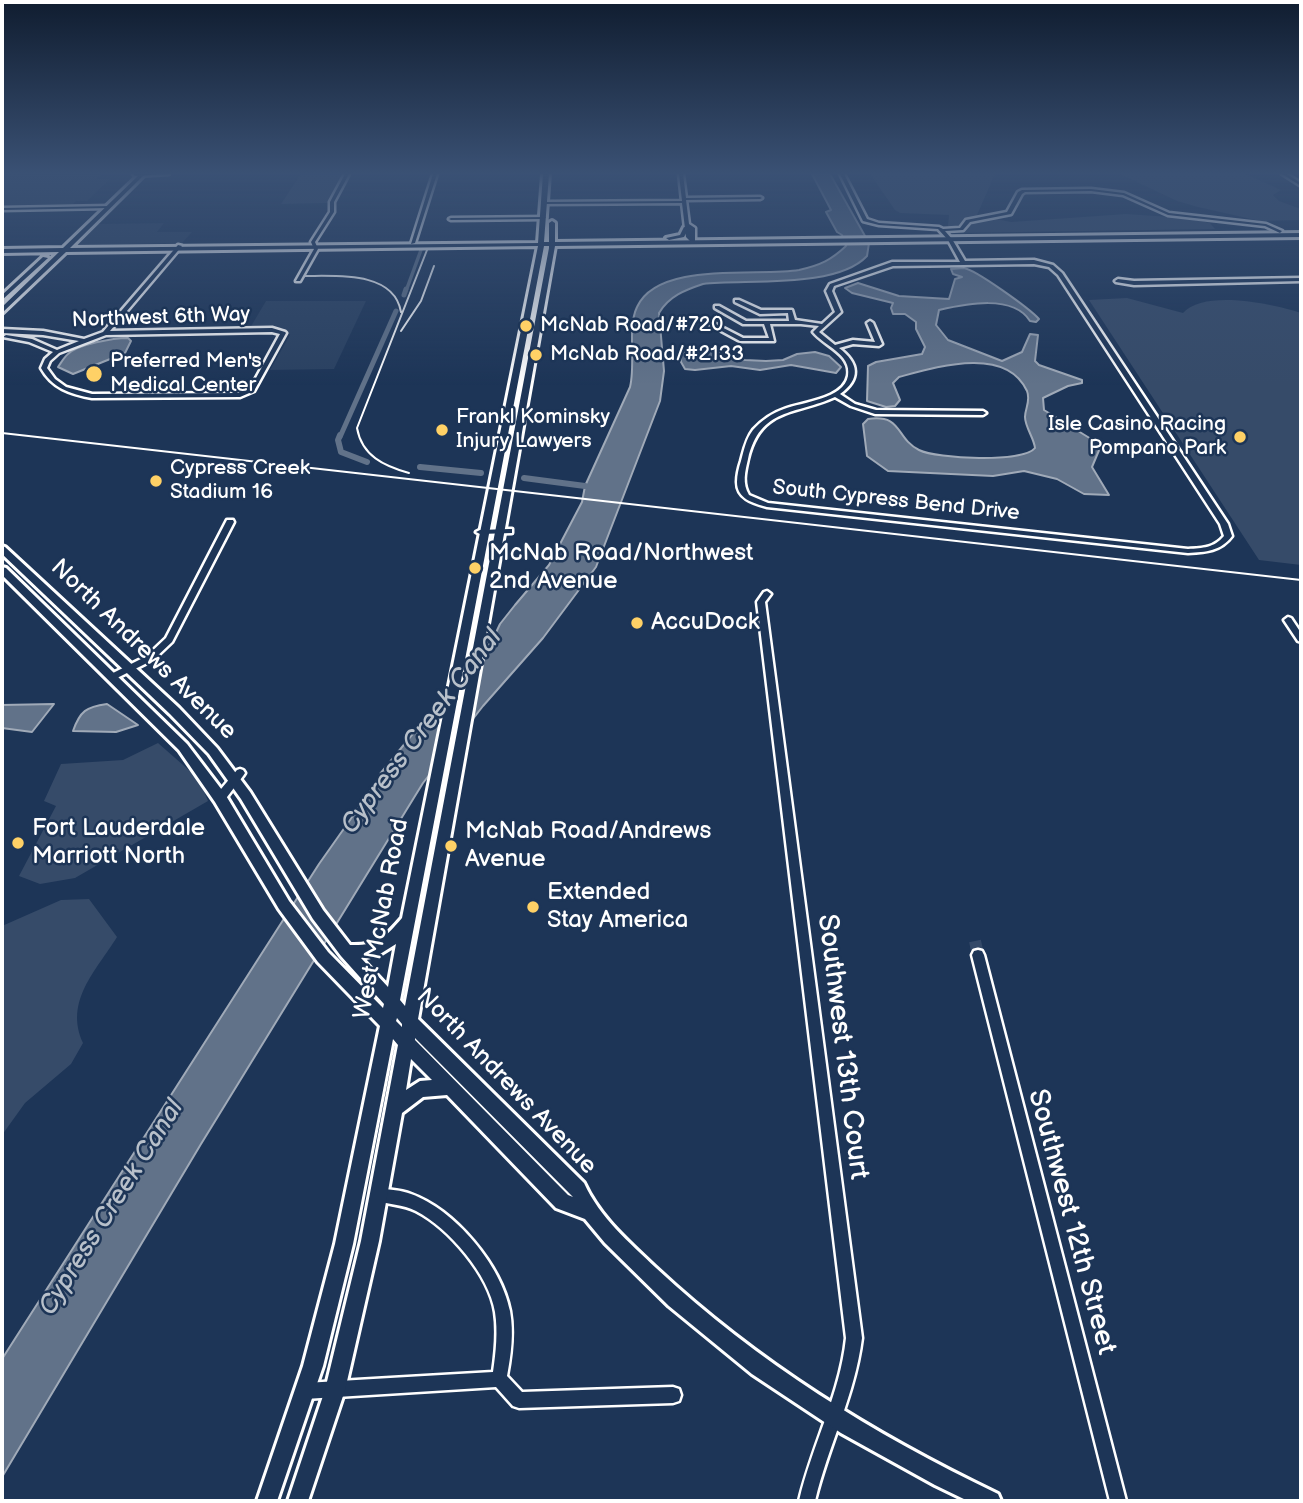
<!DOCTYPE html>
<style>
body{margin:0}
#map{position:relative;width:1303px;height:1503px;overflow:hidden;background:#1d3557;font-family:"Balsamiq Sans",sans-serif}
canvas{display:block}
.frame{position:absolute;inset:0;border:4px solid #fff;pointer-events:none}
</style>
<div id="map">
<canvas width="1303" height="1503"></canvas>
<div class="frame"></div>
</div>
<script>
const context = document.querySelector('canvas').getContext('2d');
context.lineJoin = 'round';
function fill(path, color) { context.fillStyle = color; context.fill(path, 'evenodd'); }
function trace(path, color, width, dash) { context.strokeStyle = color; context.lineWidth = width; context.lineCap = dash ? 'butt' : 'round'; context.setLineDash(dash || []); context.stroke(path); }
function write(font, color, halo, rows, align = 'center') {
  context.font = font + ' "Balsamiq Sans",sans-serif'; context.lineWidth = 5; context.setLineDash([]); context.textBaseline = 'middle'; context.strokeStyle = halo; context.fillStyle = color; for (const [text, x, y, turn = 0] of rows) {
    context.save(); context.translate(x, y); context.rotate((+turn || 0) * Math.PI / 180); context.textAlign = isNaN(turn) ? turn : align; if (halo) context.strokeText(text, 0, 0); context.fillText(text, 0, 0); context.restore();
  }
}
const built = new Path2D(`
 M2 174 101 175 97 179H110L87 201H76L73 204 2 206Z
 M164 223 157 232H192L182 243 75 245 96 224Z
 M266 301H366L334 369 270 370 290 335 283 328H250Z`);
const green = new Path2D(`
 M870 174H995L977 215 1011 222 1126 214 1186 218 1210 223 1215 229 957 233 948 226 949 215 900 213 895 210Z
 M1120 174H1246L1281 190 1273 195 1279 201 1301 209V220L1260 221 1198 207 1177 201Z
 M300 175H342L328 203 281 204Z
 M1127 298 1183 313C1204 289 1274 304 1301 313V565L1259 560 1089 300Z
 M158 743 199 779 208 801 75 878 40 884 19 876 56 806 44 801 61 764 123 760Z
 M89 899 117 937C96 971 64 1001 83 1043L71 1064 25 1103 2 1135V926L61 900Z`);
const water = new Path2D(`
 M812 174H830L869 243 867 256C836 289 747 279 703 284 685 290 669 296 659 313L664 371 660 401 596 567 543 638 483 706 423 783 201 1144 2 1477V1359L319 864 374 786 380 774 429 714 438 708 492 641 500 624 515 605 549 565 582 502 585 486 630 387C636 363 627 328 637 307 658 260 760 277 799 270 821 265 831 260 846 246L842 235 837 232 826 212 831 210Z
 M964 268C976 270 1029 308 1039 319L1036 322 1030 321C1013 294 966 304 939 310L936 325 948 340 1002 361 1022 352 1030 334 1038 335 1035 361 1039 365 1082 380V383L1068 386 1043 398 1044 410 1096 442 1100 448 1092 467 1109 495 1084 494 1057 479 1024 471 993 476 888 471 867 456 863 424 868 419C903 414 895 438 919 450 937 459 1023 463 1035 448 1034 438 1025 427 1025 417 1025 408 1031 401 1027 391 1006 345 936 367 899 377L893 383 900 400 895 406 886 407 867 401 868 366 876 362 922 354 925 347 916 329V322L905 314H893L891 308 893 303 852 293 845 288 858 283 899 296 949 299 955 279 962 277 953 274 951 269Z
 M128 338 131 341 125 353 73 374 58 367C61 363 64 357 68 354 78 344 114 338 128 338Z
 M694 349 713 351 745 360 766 361 783 360 797 354 815 352 829 356 841 367 836 373 791 365 760 370 731 366 695 370 685 369 681 362V354Z
 M54 704 32 732 2 728V705Z
 M107 704 138 725 116 732 73 731C80 711 86 707 107 704Z`);
const canalFar2 = new Path2D(`
 M406 291 421 250`);
const canalFar1 = new Path2D(`
 M404 295 406 289
 M340 437 396 311`);
const canal = new Path2D(`
 M340 435 338 440 341 452 367 462
 M420 467 481 473
 M524 478 585 486`);
const minorTunnel = new Path2D(`
 M975 941 978 955`);
const minor = new Path2D(`
 M133 174H169L135 176Z
 M345 174H349L334 202V212L315 242 318 249 300 281H296L314 249 311 242 330 212V202Z
 M433 174H437L415 243 411 244Z
 M679 174H683L686 198 760 197 762 198 760 199 686 200 689 224 695 228V243L693 244 686 237 682 203 544 204 542 203 544 202 682 201Z
 M840 174H844L867 219 879 223 939 227 943 229 960 228 966 220 1007 212 1018 192 1022 190 1091 189 1124 193 1169 213 1266 224 1282 231 1280 233 1265 226 1168 215 1123 195 1091 191 1025 192 1022 194 1011 214 970 222 963 230 945 231 952 239 965 261 1034 260 1053 265 1062 273 1228 524 1232 536C1221 551 1206 552 1188 553L767 507C753 503 737 499 737 482 737 475 739 467 741 461 744 450 746 439 753 430 761 421 772 413 784 409 802 402 844 399 848 376 852 354 824 346 813 332L819 326 801 324H770L774 341H740L703 321 708 320 743 338H769L764 324H743L715 308V306H719L746 321H789L788 313 760 314 735 302V300H739L761 310H792L795 320 822 324 835 312 826 291 830 284 892 262H960L948 240 938 229 879 225 863 221ZM1034 264 1049 267 1058 275 1220 524 1224 536C1214 548 1203 548 1188 549L768 503 749 495C742 483 745 472 748 459 760 407 796 415 835 397L851 406 875 414 983 415 986 413 983 411 876 410 855 404 840 394C861 379 859 363 839 348L853 344 879 346 882 344 873 323 870 321 867 323 875 342 853 340 835 345 819 332 841 312 832 291 834 286 893 266Z
 M1282 174H1287L1301 183V186Z
 M111 206 109 208 2 210V208Z
 M546 217 544 219 451 220 449 219 451 218Z
 M178 245 182 246 110 331 272 328 285 332 286 333 254 391 240 397 92 398C70 394 52 388 41 368L45 359 53 352 29 342 3 337 6 335 32 339 57 350 79 341 43 335 2 333V329L43 331 84 339 103 332ZM272 332 280 334 250 389 239 393 92 394 66 387 55 379 47 368 50 361 59 353 106 335Z
 M1118 279 1134 281 1301 278V281L1134 285 1116 282 1115 281Z
 M227 520H233L234 522 172 642 153 660 115 679H109L108 677 109 675 147 656 166 638Z
 M509 529H512V533L480 534 476 532 480 530Z
 M767 591 771 594 765 602 862 1338C855 1395 828 1446 815 1501H799C812 1445 840 1395 846 1338L757 602 764 592Z
 M1288 617 1291 618 1301 633V642L1298 641 1284 620Z
 M240 769 243 770 245 773 243 776 224 801H216L215 798 216 795 237 770Z
 M978 950 982 951 984 955 1126 1501H1110L972 955 974 951Z
 M379 1188C390 1190 401 1190 411 1194 455 1210 501 1265 510 1311 514 1333 511 1355 507 1376L522 1392 673 1387 679 1389 681 1395 679 1401 673 1403 519 1408 513 1406 496 1387 305 1399 299 1397 297 1391 299 1385 305 1383 493 1372C496 1352 498 1331 495 1312 489 1275 449 1228 416 1211 403 1204 388 1205 374 1200L372 1195 374 1190Z`);
const major = new Path2D(`
 M140 174H145L70 248 538 243 543 174H549L544 242H549V223L552 221 555 223V242L1301 233V237L555 246 418 1019 584 1183C600 1218 629 1242 656 1268 758 1363 873 1434 998 1494L1001 1501H968L935 1485 841 1433 752 1374 669 1306 605 1243 585 1219 556 1208 447 1095 423 1097 402 1113 379 1241 345 1390 308 1501H288L325 1390 361 1241 398 1045 393 1039 353 1244 323 1366 277 1501H257L303 1366 335 1244 380 1026 318 962 279 909 215 802 179 750 2 575V567L6 568 187 744 225 794 289 901 328 952 383 1008 384 1004 341 956 313 919 241 799 209 754 170 714 2 554V546L5 547 179 708 217 748 250 792 323 910 350 945C377 946 385 938 402 918L538 246 66 252 2 313V307L59 252 2 253V249L63 248ZM544 246H549V248L405 1006 400 1000ZM396 944 388 987 361 958 380 954ZM397 1018 402 1024V1027L396 1021ZM415 1038 573 1197 568 1195 415 1040ZM411 1059 432 1080 420 1081 406 1090Z
 M684 227 689 228 684 237 669 240 666 238 680 235Z
 M43 257 48 258 2 300V295Z`);
const rail = new Path2D(`
 M305 276C337 276 394 271 401 312
 M401 331 421 301 434 266
 M2 433 1301 580
 M409 473C384 466 362 456 357 428L427 250`);
const markers = [
 [526,326,7,"#ffd166"],
 [536,355,7,"#ffd166"],
 [94,374,9,"#ffd166"],
 [442,430,7,"#ffd166"],
 [1240,437,7,"#ffd166"],
 [156,481,7,"#ffd166"],
 [475,568,7,"#ffd166"],
 [637,623,7,"#ffd166"],
 [18,843,7,"#ffd166"],
 [451,846,7,"#ffd166"],
 [533,907,7,"#ffd166"]
];
const farStreetnames = [
 ["Northwest 6th Way",161,318,-2],
 ["South Cypress Bend Drive",896,501,6]
];
const farPoinames = [
 ["McNab Road/#720",540,326],
 ["McNab Road/#2133",550,355],
 ["Preferred Men's",110,362],
 ["Medical Center",110,386],
 ["Frankl Kominsky",456,418],
 ["Injury Lawyers",456,442],
 ["Isle Casino Racing",1226,425,"right"],
 ["Pompano Park",1226,449,"right"],
 ["Cypress Creek",170,469],
 ["Stadium 16",170,493]
];
const poiNames = [
 ["McNab Road/Northwest",489,554],
 ["2nd Avenue",489,582],
 ["AccuDock",651,623],
 ["Fort Lauderdale",32,829],
 ["Marriott North",32,857],
 ["McNab Road/Andrews",465,832],
 ["Avenue",465,860],
 ["Extended",547,893],
 ["Stay America",547,921]
];
const streetNames = [
 ["North Andrews Avenue",143,650,44],
 ["West McNab Road",382,919,-79],
 ["North Andrews Avenue",506,1082,46]
];
const waterNames = [
 ["Cypress Creek Canal",422,732,-53],
 ["Cypress Creek Canal",112,1208,-58]
];
const nearStreetnames = [
 ["Southwest 13th Court",842,1047,83],
 ["Southwest 12th Street",1071,1222,75]
];
fill(built, '#2a4161');
fill(green, '#364b69');
fill(water, '#617289');
trace(water, '#a0aab8', 2);
trace(canalFar2, '#617289', 3.5);
trace(canalFar1, '#617289', 5);
trace(canal, '#617289', 6);
trace(minorTunnel, '#344968', 12, [12, 6]);
trace(minor, '#fff', 5);
trace(major, '#fff', 6);
fill(minor, '#1d3557');
fill(major, '#1d3557');
trace(rail, '#fff', 2);
const sky = context.createLinearGradient(0, 0, 0, 385);
sky.addColorStop(0, '#101d30');
sky.addColorStop(0.45, '#3a5174');
sky.addColorStop(1, '#3a517400');
context.fillStyle = sky;
context.fillRect(0, 0, 1303, 385);
for (const [x, y, r, color] of markers) { const dot = new Path2D(); dot.arc(x, y, r, 0, 2 * Math.PI); context.fillStyle = color; context.fill(dot); trace(dot, '#1d3557', 2.5); }
write('21px', '#fff', '#1d3557', farStreetnames);
write('21px', '#fff', '#1d3557', farPoinames, 'left');
write('24px', '#fff', '#1d3557', poiNames, 'left');
write('24px', '#fff', '#1d3557', streetNames);
write('italic 26px', '#b8c0ca', '#1d3557', waterNames);
write('28px', '#fff', '#1d3557', nearStreetnames);
</script>
